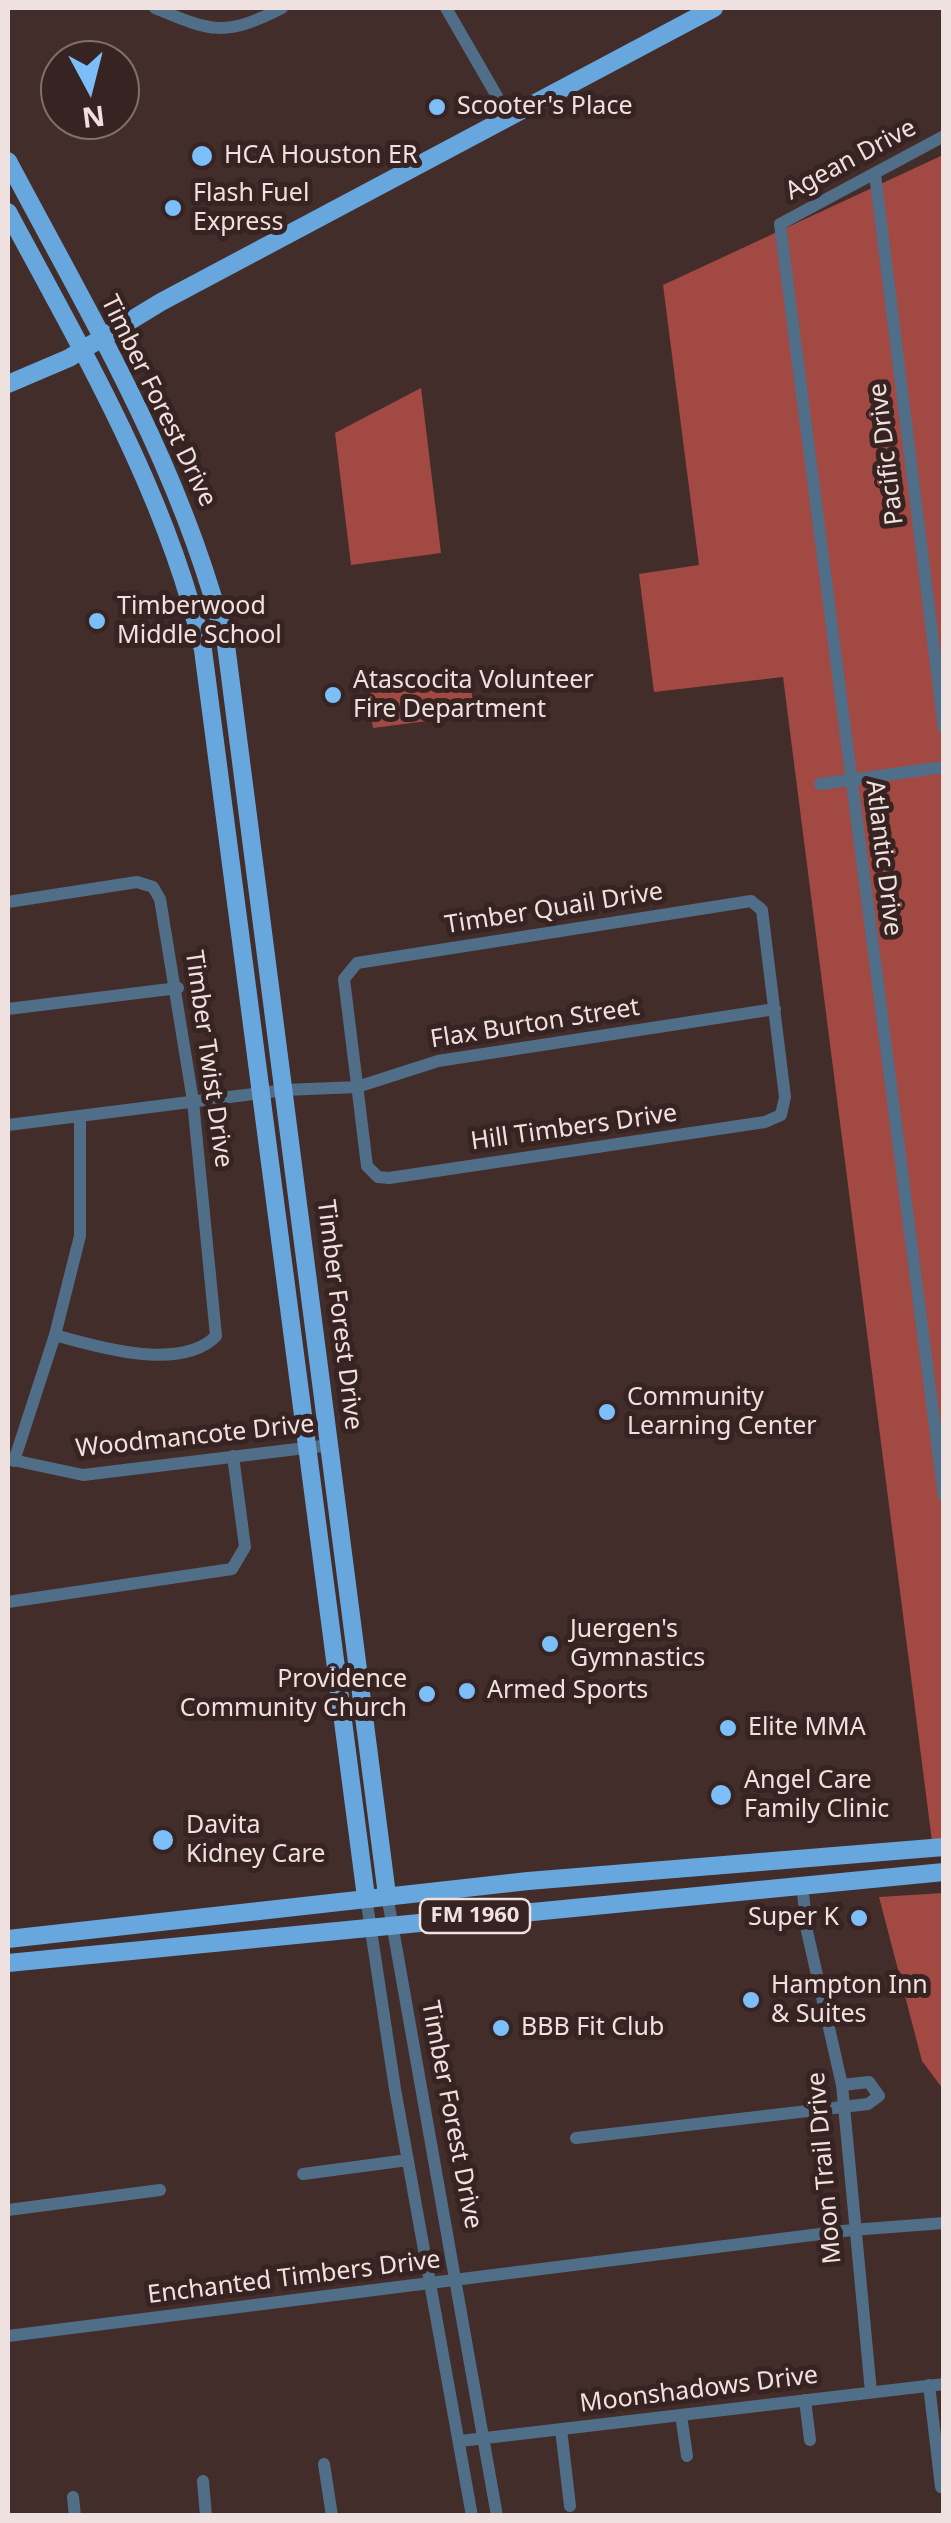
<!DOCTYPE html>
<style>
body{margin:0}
#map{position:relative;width:951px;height:2523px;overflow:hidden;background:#422d2b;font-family:"Noto Sans",sans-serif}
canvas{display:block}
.frame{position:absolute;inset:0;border:10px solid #efe1df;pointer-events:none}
.north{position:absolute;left:40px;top:40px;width:100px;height:100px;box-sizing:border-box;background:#372321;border:2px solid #816f6d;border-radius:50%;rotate:173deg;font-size:28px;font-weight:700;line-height:40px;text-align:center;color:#efe1df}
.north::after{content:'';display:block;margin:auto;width:35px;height:45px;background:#7bbef8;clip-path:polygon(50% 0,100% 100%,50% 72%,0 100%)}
</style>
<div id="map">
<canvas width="951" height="2523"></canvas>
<div class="frame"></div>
<div class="north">N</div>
</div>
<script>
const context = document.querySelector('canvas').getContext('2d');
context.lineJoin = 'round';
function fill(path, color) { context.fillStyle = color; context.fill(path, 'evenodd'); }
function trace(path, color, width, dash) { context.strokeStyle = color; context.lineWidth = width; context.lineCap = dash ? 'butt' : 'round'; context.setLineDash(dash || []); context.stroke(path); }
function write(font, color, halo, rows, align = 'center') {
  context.font = font + ' "Noto Sans",sans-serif'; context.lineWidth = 10; context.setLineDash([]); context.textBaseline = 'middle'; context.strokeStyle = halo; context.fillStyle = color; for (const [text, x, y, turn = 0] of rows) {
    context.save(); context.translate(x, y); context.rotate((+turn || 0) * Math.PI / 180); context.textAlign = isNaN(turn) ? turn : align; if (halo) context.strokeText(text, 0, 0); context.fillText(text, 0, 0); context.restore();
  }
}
const forest = new Path2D(`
 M943 155V1848L933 1849 783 677 654 692 639 574 699 565 663 285Z
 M421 388 441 553 351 565 335 433Z
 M470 677 474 715 373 728 368 689Z
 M943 1893H944L943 2089 922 2061 879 1897Z`);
const minor = new Path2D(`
 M155 8C212 32 225 37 282 8
 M446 8 509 117
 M944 136 780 224 944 1497
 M875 174 944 729
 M820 784 944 767
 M751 901 762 910 785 1097 781 1115 765 1122 389 1178 378 1177 367 1166 344 979 357 963Z
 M8 902 137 882 153 887 160 899 193 1101 216 1336C181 1372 97 1347 55 1335
 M8 1009 178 988
 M8 1125 285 1090 357 1087 438 1061 775 1009
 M8 1459 83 1475 330 1445
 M14 1461 55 1335 80 1236V1116
 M8 1602 232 1569 245 1547 233 1456
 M802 1883 807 1931 842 2085 871 2392
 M387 1895 497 2516
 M366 1897 395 2089 472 2516
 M576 2138 868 2104 879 2096 869 2082 842 2085
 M303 2174 408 2160
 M8 2210 160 2190
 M8 2336 852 2230 944 2223
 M929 2385 941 2487
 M805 2400 810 2440
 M681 2415 687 2456
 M561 2429 570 2506
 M460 2441 944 2384
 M324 2464 332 2516
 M203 2481 206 2516
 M73 2497 75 2516`);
const major = new Path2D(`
 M8 161C91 318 183 470 226 645L387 1895
 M8 212C84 354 166 492 203 650L366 1897
 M8 384 69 358 161 302 714 8
 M8 1939 528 1881 944 1847
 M8 1963 944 1872`);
const markers = [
 [437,107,10,"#7bbef8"],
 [202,156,12,"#7bbef8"],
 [173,208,10,"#7bbef8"],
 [97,621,10,"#7bbef8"],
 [333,695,10,"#7bbef8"],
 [607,1412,10,"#7bbef8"],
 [550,1644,10,"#7bbef8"],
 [467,1691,10,"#7bbef8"],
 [427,1694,10,"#7bbef8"],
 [728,1728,10,"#7bbef8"],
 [721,1795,12,"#7bbef8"],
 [163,1840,12,"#7bbef8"],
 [859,1918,10,"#7bbef8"],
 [751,2000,10,"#7bbef8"],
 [501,2028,10,"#7bbef8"]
];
const shields = [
 [475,1916,110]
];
const shieldNames = [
 ["FM 1960",475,1916]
];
const poiNames = [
 ["Scooter's Place",457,107],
 ["HCA Houston ER",224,156],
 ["Flash Fuel",193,194],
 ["Express",193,223],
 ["Timberwood",117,607],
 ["Middle School",117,636],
 ["Atascocita Volunteer",353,681],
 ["Fire Department",353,710],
 ["Community",627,1398],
 ["Learning Center",627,1427],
 ["Juergen's",570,1630],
 ["Gymnastics",570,1659],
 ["Providence",407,1680,"right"],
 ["Community Church",407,1709,"right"],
 ["Armed Sports",487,1691],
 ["Elite MMA",748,1728],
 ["Angel Care",744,1781],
 ["Family Clinic",744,1810],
 ["Davita",186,1826],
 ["Kidney Care",186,1855],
 ["Super K",839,1918,"right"],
 ["Hampton Inn",771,1986],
 ["& Suites",771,2015],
 ["BBB Fit Club",521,2028]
];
const streetNames = [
 ["Agean Drive",851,160,-28],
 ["Timber Forest Drive",158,401,64],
 ["Pacific Drive",887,454,-97],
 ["Atlantic Drive",883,858,83],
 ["Timber Quail Drive",554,909,-9],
 ["Flax Burton Street",535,1024,-9],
 ["Timber Twist Drive",208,1059,82],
 ["Hill Timbers Drive",574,1128,-8],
 ["Timber Forest Drive",339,1315,83],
 ["Woodmancote Drive",195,1437,-6],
 ["Timber Forest Drive",451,2115,79],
 ["Moon Trail Drive",825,2168,-95],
 ["Enchanted Timbers Drive",294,2278,-7],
 ["Moonshadows Drive",699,2390,-7]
];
fill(forest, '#a34943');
trace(minor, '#506e88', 12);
trace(major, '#67a7dd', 18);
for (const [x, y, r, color] of markers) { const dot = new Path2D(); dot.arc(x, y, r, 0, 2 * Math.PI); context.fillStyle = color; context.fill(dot); trace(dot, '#372321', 4); }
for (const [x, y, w] of shields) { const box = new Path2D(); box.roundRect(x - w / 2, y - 17, w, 34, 8); context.fillStyle = '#372321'; context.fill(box); trace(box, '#efe1df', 2.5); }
write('bold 22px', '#efe1df', null, shieldNames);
write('25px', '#efe1df', '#372321', poiNames, 'left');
write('25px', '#efe1df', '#372321', streetNames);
</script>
